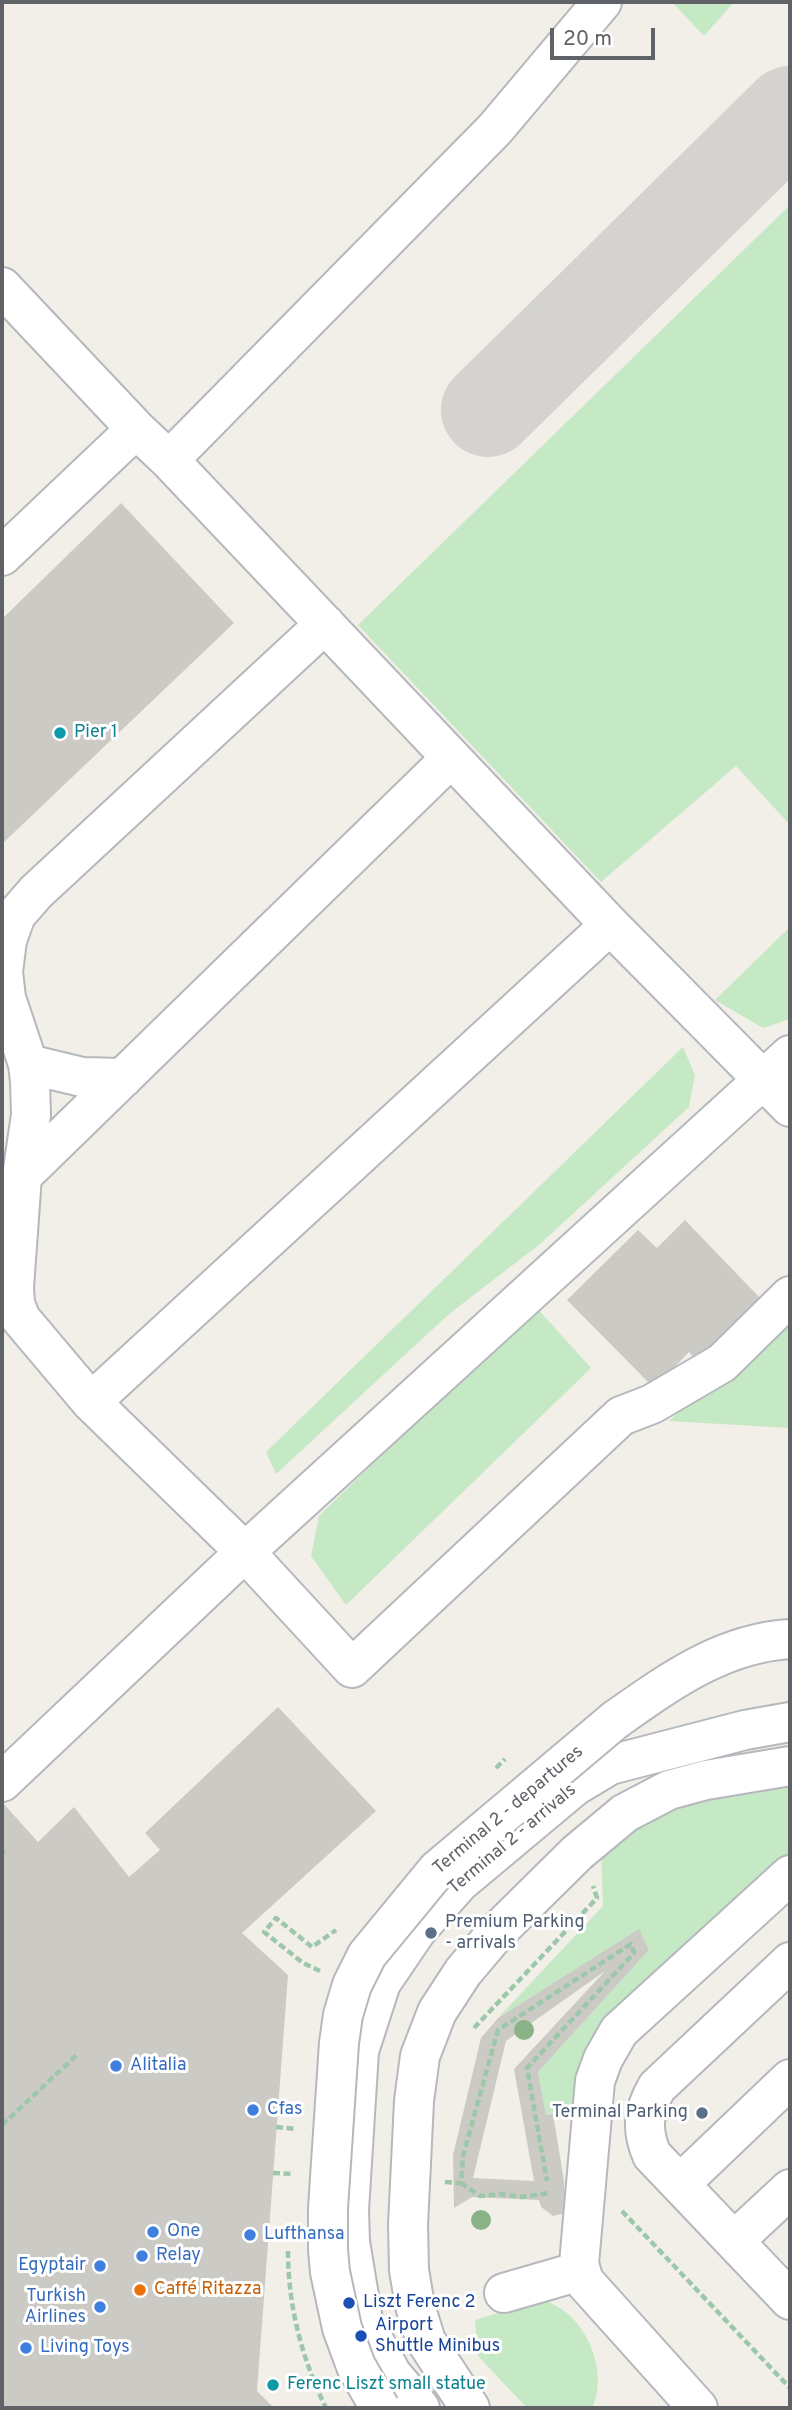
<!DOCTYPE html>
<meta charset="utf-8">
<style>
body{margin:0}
#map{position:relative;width:792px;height:2410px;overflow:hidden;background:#f1efe8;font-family:Overpass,sans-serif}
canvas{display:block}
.frame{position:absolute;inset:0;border:4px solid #5f6368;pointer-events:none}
.scale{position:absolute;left:550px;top:28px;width:105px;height:32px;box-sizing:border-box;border:4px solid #5f6368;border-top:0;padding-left:9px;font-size:21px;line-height:24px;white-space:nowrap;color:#5f6368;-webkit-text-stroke:5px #fff;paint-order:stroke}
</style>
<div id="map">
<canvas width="792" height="2410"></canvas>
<div class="frame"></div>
<div class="scale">20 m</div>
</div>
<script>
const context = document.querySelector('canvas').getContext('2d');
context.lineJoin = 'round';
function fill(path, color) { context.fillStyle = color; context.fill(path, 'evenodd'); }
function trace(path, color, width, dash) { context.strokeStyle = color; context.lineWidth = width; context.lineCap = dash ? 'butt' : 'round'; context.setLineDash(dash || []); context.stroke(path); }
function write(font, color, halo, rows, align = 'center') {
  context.font = font + ' Overpass,sans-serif'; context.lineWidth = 6; context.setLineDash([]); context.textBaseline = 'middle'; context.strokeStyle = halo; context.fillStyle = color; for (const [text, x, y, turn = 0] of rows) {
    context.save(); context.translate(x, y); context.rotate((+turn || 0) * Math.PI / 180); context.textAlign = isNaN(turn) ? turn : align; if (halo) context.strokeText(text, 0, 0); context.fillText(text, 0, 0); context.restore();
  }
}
const green = new Path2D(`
 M672 2H734L704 36Z
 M790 205V825L736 766 601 882 358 625Z
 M790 927V1019L763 1028 715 1000Z
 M683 1047 695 1075 689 1107 540 1244 449 1314 276 1474 266 1452Z
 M535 1306 591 1368 346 1605 311 1556 319 1516Z
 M790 1312V1428L669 1421Z
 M759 1785 790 1786V1865L579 2105 546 2115 538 2072 649 1950 639 1930 498 2018 603 1906 601 1855 652 1811Z
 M544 2299C552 2304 561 2308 568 2314 592 2335 607 2378 592 2408H527L478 2356 475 2320Z`);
const taxiway = new Path2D(`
 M488 410 790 113`);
const building = new Path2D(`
 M121 503 234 623 2 844V619Z
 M685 1220 762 1300 698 1362 689 1352 654 1388 567 1300 638 1230 657 1248Z
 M278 1707 376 1811 242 1933 288 1975 257 2391 274 2408H2V1802L38 1842 74 1807 129 1877 160 1850 145 1833Z
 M639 1929 649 1950 538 2072 546 2115 553 2114 564 2181 565 2213 553 2216 541 2207 539 2200 472 2197 454 2208 453 2155 481 2038 498 2018ZM605 1971 514 2069 534 2181 473 2178 506 2041Z`);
const path = new Path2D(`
 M496 1768 505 1759
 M2 1854 4 1851
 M320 1971 303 1963 264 1932 276 1918 312 1947 336 1930
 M474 2028 597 1898 593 1886
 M2 2125 78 2054
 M273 2173 293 2174
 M445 2182 461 2183 463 2156 498 2030 631 1944 634 1953 527 2068 547 2181
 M461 2183 480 2196 500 2194 522 2197 549 2193
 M622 2211 790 2388
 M288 2251C288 2306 302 2359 326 2408`);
const minor = new Path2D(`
 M2 287 136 429 169 460 610 925 790 1107
 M169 460 495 129 602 2
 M2 556 136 429
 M325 624 36 892 16 915 7 940 3 972 6 998 28 1064 30 1081 31 1115 22 1176 14 1287 15 1304 21 1319 91 1402 245 1552 352 1668 621 1416 652 1404 722 1363 790 1296
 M28 1064 82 1077 123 1078
 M22 1176 451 758
 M91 1402 610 925
 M615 1720C669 1682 722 1643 790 1639
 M2 1782 245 1552 790 1055
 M790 1962 657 2087C643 2111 641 2130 652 2155L790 2300
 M680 2184 790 2079
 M734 2241 790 2189
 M504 2293 580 2271
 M420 2408 391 2373 363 2320 350 2242 349 2210 359 2051 381 1983 417 1930 459 1883 575 1786 610 1765 745 1730 790 1722
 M470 2408 426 2341 415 2306 409 2270 408 2225 414 2101 420 2056 437 2012 463 1972 496 1933 577 1853 625 1813 669 1790 706 1780 790 1766
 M698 2408 584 2281 579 2264 595 2081 603 2059 619 2031 790 1875`);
const pathBridge = new Path2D(`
 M276 2127 297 2129`);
const minorBridge = new Path2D(`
 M380 2408 356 2366 342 2328 330 2272 328 2249V2208L339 2043 343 2015 352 1985 367 1955 437 1870 615 1720`);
const trees = [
 [524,2030],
 [481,2220]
];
const markers = [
 [60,733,7,"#0f9aa8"],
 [431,1933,7,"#5c6f8a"],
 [116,2066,7,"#3f7fe0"],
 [253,2110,7,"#3f7fe0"],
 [702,2113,7,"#5c6f8a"],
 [153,2232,7,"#3f7fe0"],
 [250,2235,7,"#3f7fe0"],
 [142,2256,7,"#3f7fe0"],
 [100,2266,7,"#3f7fe0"],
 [140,2290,7,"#e8710a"],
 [349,2303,7,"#1a4fb4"],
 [100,2307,7,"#3f7fe0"],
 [361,2336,7,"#1a4fb4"],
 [26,2348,7,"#3f7fe0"],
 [273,2385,7,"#0f9aa8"]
];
const cultureNames = [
 ["Pier 1",74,733],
 ["Ferenc Liszt small statue",287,2385]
];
const streetNames = [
 ["Terminal 2 - departures",509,1811,-40],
 ["Terminal 2 - arrivals",513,1840,-40]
];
const serviceNames = [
 ["Premium Parking",445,1923],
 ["- arrivals",445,1944],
 ["Terminal Parking",688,2113,"right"]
];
const shopNames = [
 ["Alitalia",130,2066],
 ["Cfas",267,2110],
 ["One",167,2232],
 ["Lufthansa",264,2235],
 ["Relay",156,2256],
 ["Egyptair",86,2266,"right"],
 ["Turkish",86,2297,"right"],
 ["Airlines",86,2318,"right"],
 ["Living Toys",40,2348]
];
const foodNames = [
 ["Caffé Ritazza",154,2290]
];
const transitNames = [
 ["Liszt Ferenc 2",363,2303],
 ["Airport",375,2326],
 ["Shuttle Minibus",375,2347]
];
fill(green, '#c5e8c5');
trace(taxiway, '#d4d3d0', 94);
fill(building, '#cccac5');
trace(minor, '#b5b8bc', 42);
trace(path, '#9cc7a9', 4.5, [7, 3.5]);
trace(minor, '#fff', 38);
trace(minorBridge, '#b5b8bc', 42, []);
trace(pathBridge, '#9cc7a9', 4.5, [7, 3.5]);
trace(minorBridge, '#fff', 38);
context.fillStyle = '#89b387';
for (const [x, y] of trees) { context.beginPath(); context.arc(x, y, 10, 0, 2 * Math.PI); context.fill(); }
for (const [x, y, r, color] of markers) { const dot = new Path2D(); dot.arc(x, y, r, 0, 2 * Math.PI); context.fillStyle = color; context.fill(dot); trace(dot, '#fff', 2.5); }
write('18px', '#0d838f', '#fff', cultureNames, 'left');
write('18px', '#5f6368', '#fff', streetNames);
write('18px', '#4e5e75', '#fff', serviceNames, 'left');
write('18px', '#366cbe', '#fff', shopNames, 'left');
write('18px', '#c56008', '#fff', foodNames, 'left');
write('18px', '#164399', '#fff', transitNames, 'left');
</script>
